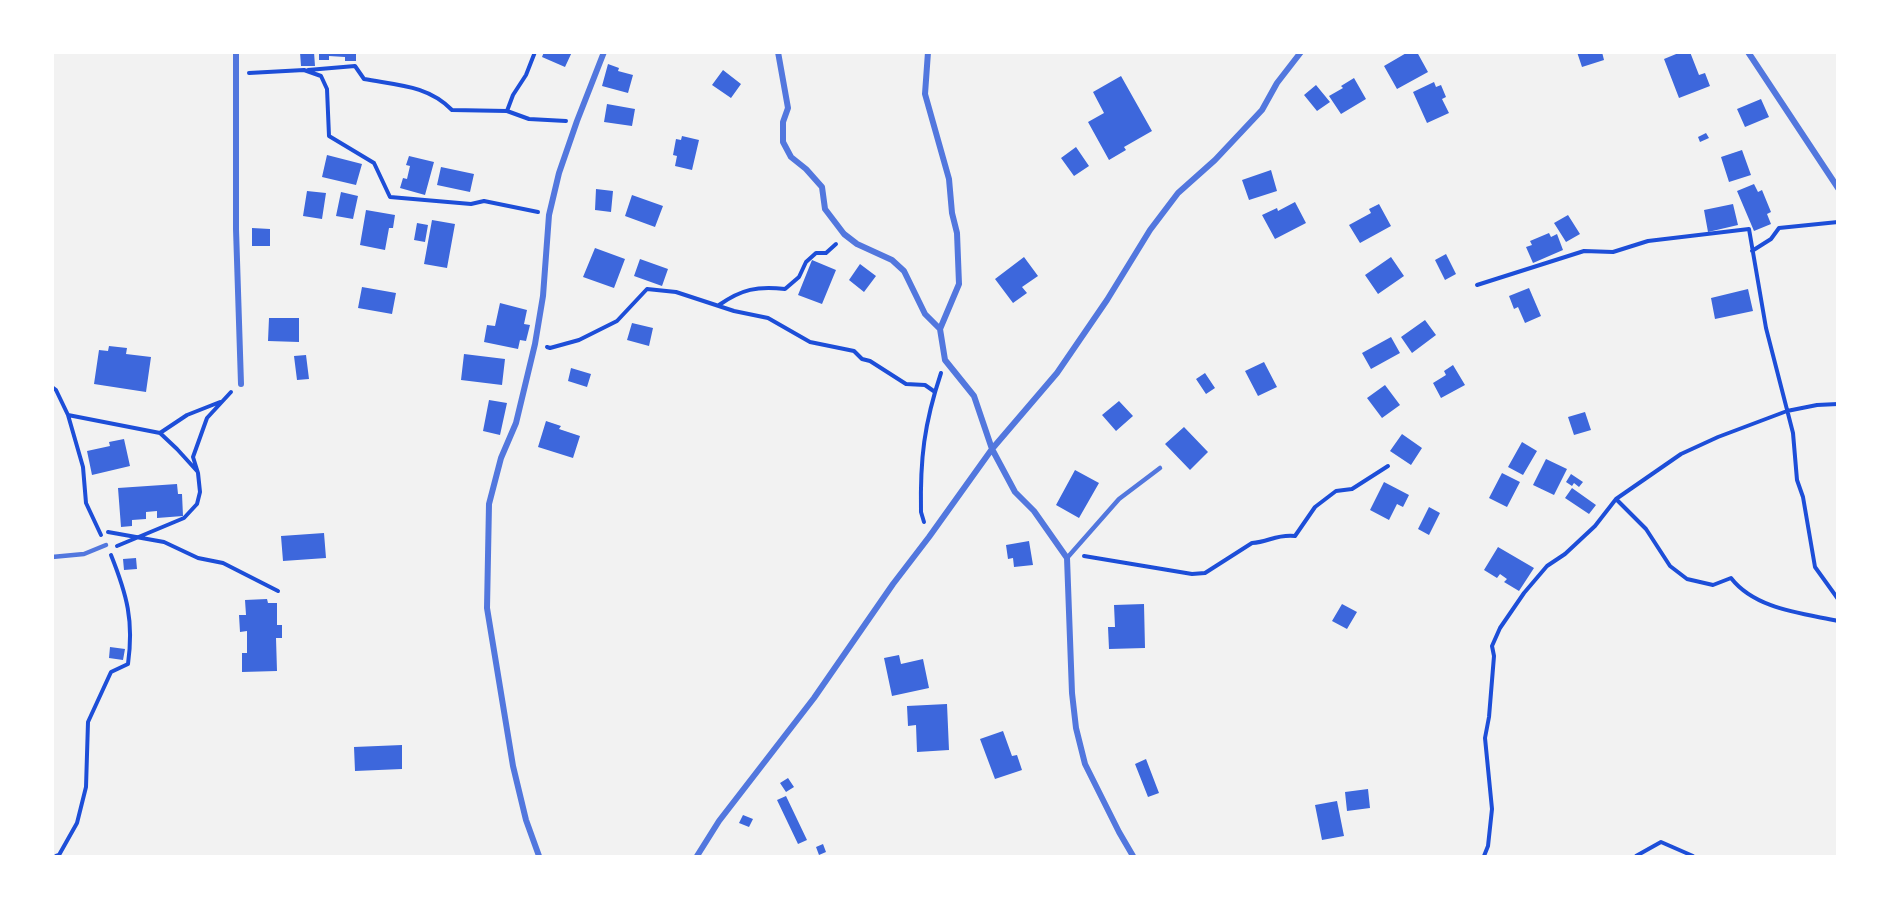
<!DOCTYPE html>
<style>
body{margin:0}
#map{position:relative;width:1890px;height:909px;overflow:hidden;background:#f2f2f2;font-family:"Work Sans",sans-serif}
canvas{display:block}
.frame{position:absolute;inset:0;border:54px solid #fff;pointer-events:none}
</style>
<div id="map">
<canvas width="1890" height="909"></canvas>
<div class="frame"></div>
</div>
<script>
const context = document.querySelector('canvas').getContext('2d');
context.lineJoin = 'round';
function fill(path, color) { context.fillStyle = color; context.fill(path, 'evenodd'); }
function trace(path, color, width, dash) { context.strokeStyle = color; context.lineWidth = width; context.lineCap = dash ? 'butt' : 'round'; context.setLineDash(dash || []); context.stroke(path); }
const building = new Path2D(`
 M300 52H314L315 66H301Z
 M319 52H356V61H345V57L329 56V60H319Z
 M544 52H572L565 67 542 57Z
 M1408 52H1417L1428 72 1397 89 1384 66Z
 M1577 52H1602L1604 60 1582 67Z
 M1681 52H1690L1699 75 1705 73 1710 86 1679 98 1664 59Z
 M608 64 619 68 618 71 633 75 628 93 602 86Z
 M723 70 741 84 731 98 712 85Z
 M1121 76 1152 131 1124 147 1126 150 1109 160 1088 122 1104 113 1093 92Z
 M1354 78 1366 99 1341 114 1329 96 1343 88 1341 86Z
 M1434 82 1436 87 1441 85 1446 97 1442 99 1449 113 1427 123 1413 92Z
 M1316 85 1330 102 1317 111 1304 95Z
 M1761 99 1769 117 1745 127 1737 109Z
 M607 104 635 109 632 126 604 122Z
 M1706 133 1709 138 1700 142 1698 137Z
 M682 136 699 140 692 170 675 166 677 156 673 155 676 139 681 140Z
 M1076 147 1089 166 1074 176 1061 158Z
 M1742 150 1751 175 1729 182 1721 157Z
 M327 155 362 164 356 185 322 177Z
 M409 156 434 162 425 195 400 188 403 178 407 179 410 166 406 165Z
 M441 167 474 174 470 192 437 185Z
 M1271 170 1277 191 1249 200 1242 180Z
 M1754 184 1758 192 1762 190 1771 212 1767 214 1771 224 1754 231 1737 191Z
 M596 189 613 191 611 212 595 210Z
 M307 191 326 193 322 219 303 216Z
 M341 192 358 196 353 219 336 216Z
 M632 195 663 206 655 227 625 216Z
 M1295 202 1306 223 1275 239 1262 215 1277 208 1278 211Z
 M1379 204 1391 226 1360 243 1349 225 1371 213 1369 209Z
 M1733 204 1738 225 1708 232 1704 210Z
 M366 210 395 215 393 228H389L385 250 360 245Z
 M1568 215 1580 234 1566 242 1554 223Z
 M432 220 455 224 447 268 424 264Z
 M417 223 428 225 425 242 414 240Z
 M252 228 270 229V246H252Z
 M1549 233 1551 237 1557 234 1563 250 1533 263 1526 247 1532 245 1530 241Z
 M595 248 625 259 614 288 583 277Z
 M1446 254 1456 274 1445 280 1435 260Z
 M1024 257 1038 276 1022 287 1027 293 1013 303 995 279Z
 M1391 257 1404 276 1378 294 1365 275Z
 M640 259 668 269 662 286 634 276Z
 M812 260 836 270 822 304 798 295Z
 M860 264 876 276 864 292 849 280Z
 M362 287 396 293 392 314 358 308Z
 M1529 288 1541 316 1525 323 1518 307 1514 309 1509 296Z
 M1748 289 1753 311 1715 319 1711 298Z
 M500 303 527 310 524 324 530 325 526 341 520 340 518 349 484 342 487 325 495 326Z
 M269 318H299V342L268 341Z
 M1425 320 1436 335 1412 353 1401 337Z
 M632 323 653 328 649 346 627 340Z
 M1391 337 1400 353 1371 369 1362 353Z
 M109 346 127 348 126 354 151 357 146 392 94 384 99 350 108 351Z
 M464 354 505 359 502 385 461 380Z
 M306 355 309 379 297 380 294 356Z
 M1264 362 1277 387 1258 396 1245 371Z
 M1453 365 1465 385 1441 398 1433 383 1446 375 1444 371Z
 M571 368 591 374 587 387 568 381Z
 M1205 373 1215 388 1206 394 1196 379Z
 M1385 385 1400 405 1382 418 1367 398Z
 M489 400 507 403 500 435 483 431Z
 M1119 401 1133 416 1116 431 1102 415Z
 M1585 412 1591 430 1574 435 1568 417Z
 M546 421 561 426 559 429 580 436 573 458 538 447Z
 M1184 427 1208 452 1190 470 1165 444Z
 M1402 434 1422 448 1411 465 1390 451Z
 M124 439 130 466 92 475 87 451 110 446 109 442Z
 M1522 442 1537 451 1523 475 1508 467Z
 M1546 459 1567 469 1554 495 1533 485Z
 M1075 470 1099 483 1079 518 1056 505Z
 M1502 473 1520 482 1507 507 1489 498Z
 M1571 474 1583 482 1579 487 1574 483 1572 486 1566 482Z
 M1384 482 1409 495 1403 507 1397 504 1389 520 1370 510Z
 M177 484 178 494H182L183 516 157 518V511L146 512V519L132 520V526L121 527 118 488Z
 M1572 488 1596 505 1589 514 1565 498Z
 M1429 507 1440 513 1429 535 1418 529Z
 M324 533 326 558 283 561 281 536Z
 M1029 541 1033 565 1014 567 1013 558 1008 559 1006 545Z
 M1498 547 1534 568 1519 591 1504 582 1507 579 1500 574 1497 578 1484 570Z
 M136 558 137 569 124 570 123 559Z
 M267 599 268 603H277V625H282V638H276L277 671 242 672V653H247V631L240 632 239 615H246L245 600Z
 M1144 604 1145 648 1109 649 1108 627H1115L1114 605Z
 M1342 604 1357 612 1347 629 1332 621Z
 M110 647 125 649 123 660 109 658Z
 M899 655 901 664 923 659 929 688 892 696 884 658Z
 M947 704 949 750 917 752 916 725 908 726 907 706Z
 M1003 731 1012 756 1017 755 1022 770 995 779 980 739Z
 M402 745V769L355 771 354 747Z
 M1146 759 1159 793 1148 797 1135 764Z
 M788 778 794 787 786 792 780 783Z
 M1368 789 1370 808 1347 811 1345 792Z
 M786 796 807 840 798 844 777 800Z
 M1337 801 1344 836 1322 840 1315 805Z
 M743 815 753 819 749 827 739 823Z
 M823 844 826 852 819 855 816 847Z`);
const path = new Path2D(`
 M308 70 355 66 364 79C396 85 428 85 452 110L507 111 529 119 566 121
 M249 73 304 70 321 76 327 89 329 136 374 163 390 197 471 204 484 201 538 212
 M507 111 513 95 526 75 535 52
 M1752 251 1771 239 1779 228 1838 222
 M1477 285 1584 251 1613 252 1648 241 1749 229 1766 328 1793 433 1797 480 1803 497 1815 567 1838 599
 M719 305C742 289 757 286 785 289L799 277 806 262 816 253H826L836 244
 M547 347 550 348 579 340 617 321 647 289 676 292 734 311 768 318 810 342 854 351 862 359 870 361 906 384 925 385 935 392
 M52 387 56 390 68 415 83 467 86 503 101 535
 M68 415 160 433 177 449 197 471
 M160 433 187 415 220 402
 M1616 499 1646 529 1670 566 1687 579 1713 585 1731 578C1755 609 1801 613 1838 621
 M924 522 921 512C920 459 924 424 941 373
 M108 532 164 542 198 558 223 563 278 591
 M117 546 184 518 197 504 200 492 198 473 193 457 207 418 231 392
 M1084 556 1192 574 1205 573 1252 543C1269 542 1276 534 1295 536L1315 507 1336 491 1352 489 1388 466
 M56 856 59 855 77 823 86 787 88 722 111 672 128 664C134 621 127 595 111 555
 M1484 856 1488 846 1492 809 1485 738 1489 717 1494 656 1492 646 1500 628 1524 593 1547 566 1565 554 1595 526 1616 499 1681 454 1718 437 1787 411 1817 405 1838 404
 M1636 856 1661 842 1693 856`);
const service = new Path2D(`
 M52 557 84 554 106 545
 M1067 558 1119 499 1160 468`);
const minor = new Path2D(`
 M236 52V229L241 384
 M778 52 788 108 783 122V142L791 157 806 169 822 187 825 209 844 234 857 244 892 260 904 271 925 314 940 329
 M928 52 925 94 949 179 952 213 957 233 959 284 940 329 945 360 974 396 992 449 1015 492 1034 511 1067 558 1072 693 1076 728 1085 764 1119 832 1133 856
 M1748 52 1838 188
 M539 856 526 820 513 766 487 608 489 504 501 458 516 423 535 344 543 296 549 215 559 173 577 121 604 52
 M697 856 719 821 814 698 893 584 929 537 992 449 1057 373 1107 300 1150 230 1178 193 1215 160 1262 110 1277 83 1301 52`);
fill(building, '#3d67dc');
trace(path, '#1d4ed8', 4);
trace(service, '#5277de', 4.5);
trace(minor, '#5277de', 6);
</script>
